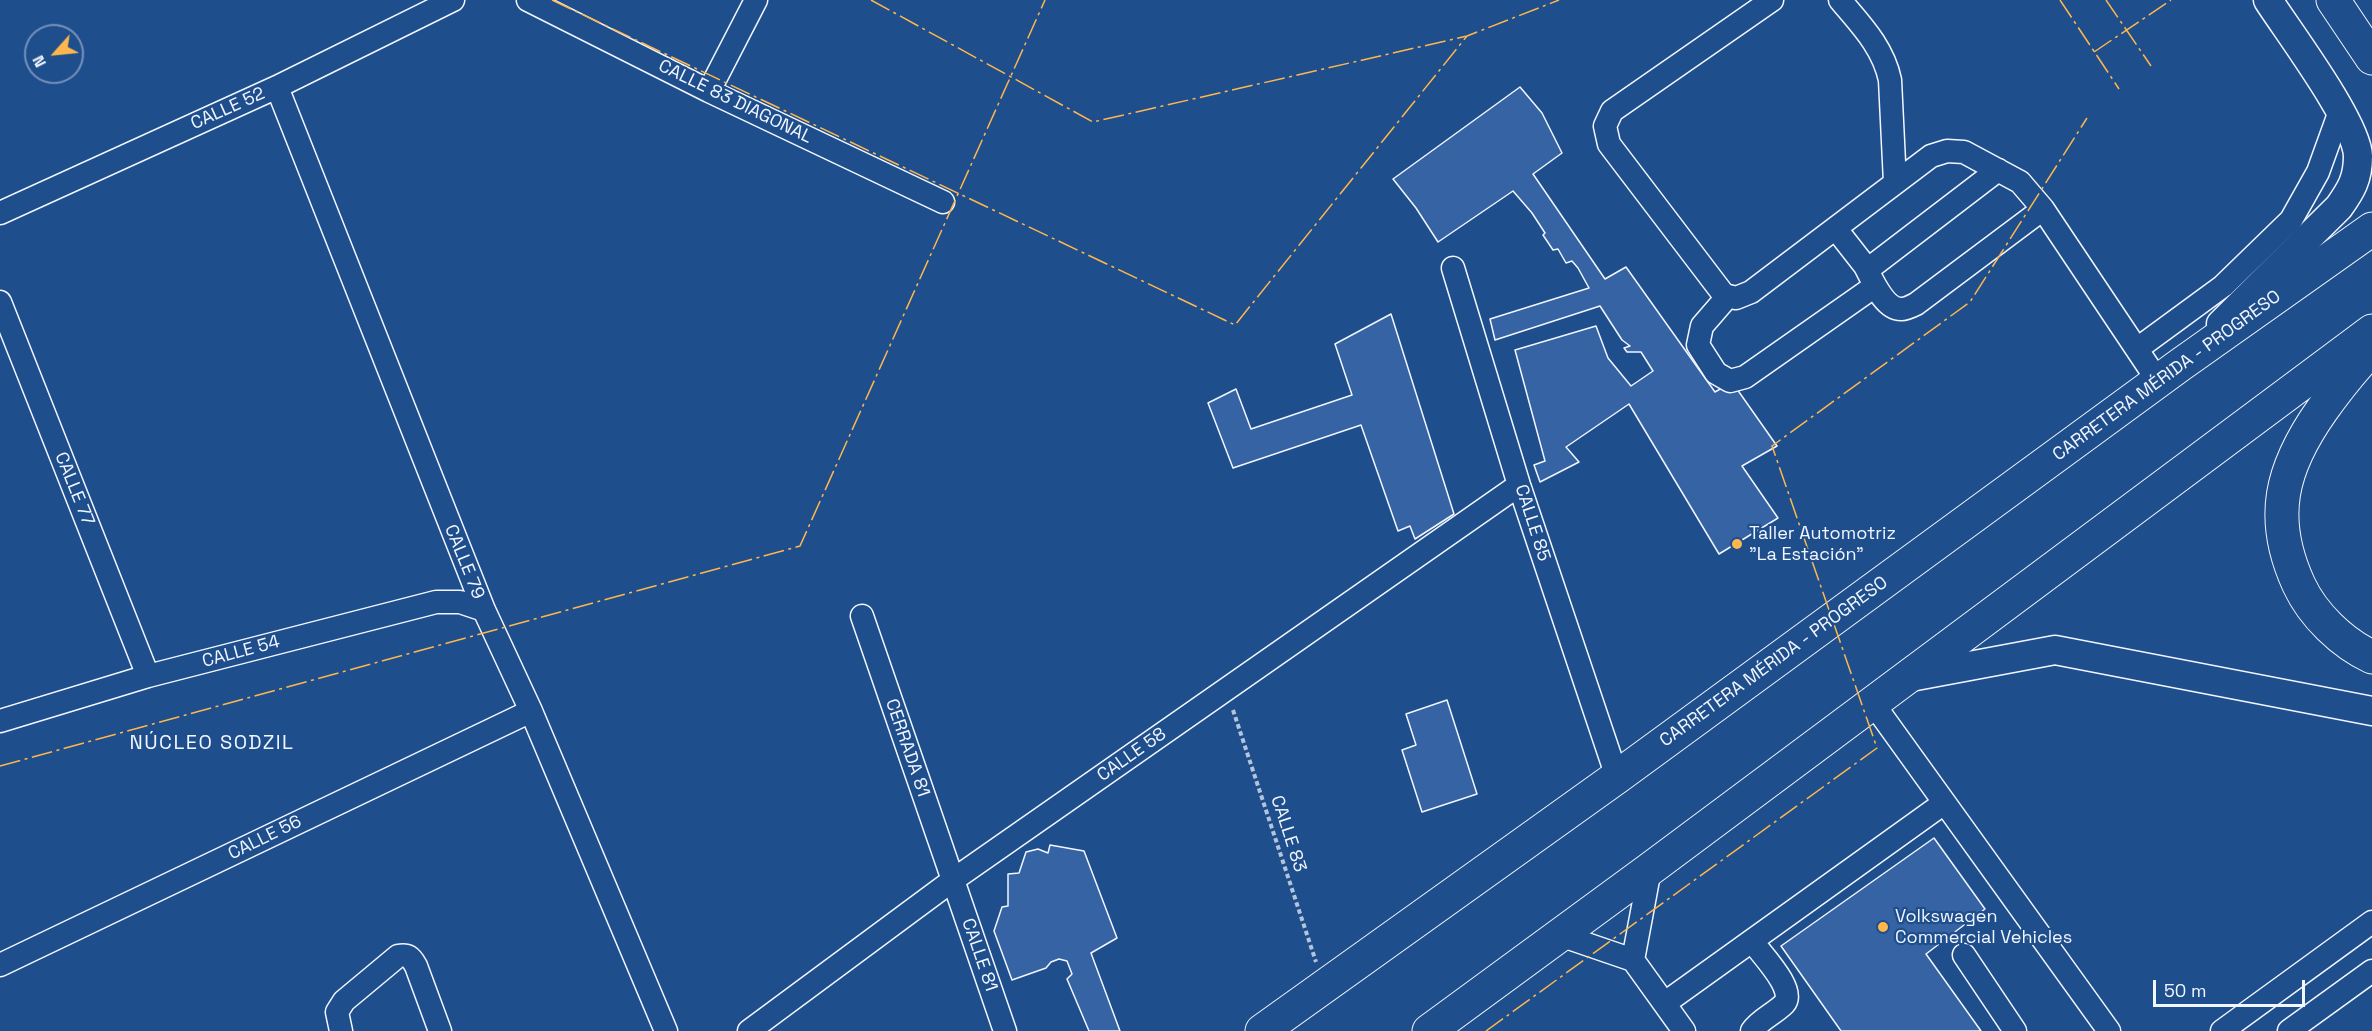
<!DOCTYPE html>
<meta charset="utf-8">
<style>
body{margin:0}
#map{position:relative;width:2372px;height:1031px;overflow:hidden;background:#1f4e8c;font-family:"Space Grotesk",sans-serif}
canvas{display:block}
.north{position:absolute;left:24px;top:24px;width:60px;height:60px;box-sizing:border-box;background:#1f4e8c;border:2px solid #7391ba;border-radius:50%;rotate:243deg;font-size:16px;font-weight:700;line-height:24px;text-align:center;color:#f2f6ff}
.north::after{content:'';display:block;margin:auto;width:21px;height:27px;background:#ffb74d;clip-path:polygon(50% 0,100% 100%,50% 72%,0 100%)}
.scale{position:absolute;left:2153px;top:980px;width:152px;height:27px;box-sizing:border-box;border:3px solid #f2f6ff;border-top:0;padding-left:8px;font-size:18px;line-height:21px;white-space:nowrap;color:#f2f6ff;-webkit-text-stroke:4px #1f4e8c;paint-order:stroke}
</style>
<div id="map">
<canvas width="2372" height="1031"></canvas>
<div class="north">N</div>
<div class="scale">50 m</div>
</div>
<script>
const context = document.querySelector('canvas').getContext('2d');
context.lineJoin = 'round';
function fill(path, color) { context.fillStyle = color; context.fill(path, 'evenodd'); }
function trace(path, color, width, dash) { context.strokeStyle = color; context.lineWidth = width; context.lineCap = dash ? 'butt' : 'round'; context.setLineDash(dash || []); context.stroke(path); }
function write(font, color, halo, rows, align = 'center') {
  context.font = font + ' "Space Grotesk",sans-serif'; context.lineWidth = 4.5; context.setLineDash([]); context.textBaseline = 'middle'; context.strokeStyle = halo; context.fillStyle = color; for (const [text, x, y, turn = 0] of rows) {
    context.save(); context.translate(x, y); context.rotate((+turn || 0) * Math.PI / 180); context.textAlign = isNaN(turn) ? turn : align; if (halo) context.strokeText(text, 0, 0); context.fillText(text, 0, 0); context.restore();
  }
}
const building = new Path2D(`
 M1520 87 1542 113 1562 153 1533 174 1605 279 1626 267 1715 392 1732 382 1777 446 1742 466 1778 518 1719 554 1629 404 1566 447 1579 462 1540 482 1534 465 1545 461 1515 350 1596 326 1608 358 1631 386 1653 371 1641 352H1627L1624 348 1630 346 1622 340 1600 306 1495 340 1490 319 1589 288 1578 268 1572 261 1566 263 1558 249 1553 250 1543 235 1545 233 1532 213 1513 191 1438 242 1416 208 1393 179Z
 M1391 314 1454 514 1415 539 1410 526 1398 531 1361 425 1233 468 1208 403 1236 389 1251 429 1352 395 1335 344Z
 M1447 700 1477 794 1422 812 1402 750 1416 745 1406 714Z
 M1934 838 1985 909 1926 954 1981 1031H1841L1781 946Z
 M1050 845 1084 851 1117 938 1091 953 1120 1031H1089L1067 979 1072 974 1067 961 1059 959 1051 962 1046 968 1012 980 994 931 1002 907 1008 906V874L1019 873 1026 852 1038 849 1048 853Z`);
const path = new Path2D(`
 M1233 710 1316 962`);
const minor = new Path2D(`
 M528 0 709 91 943 202
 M1772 0 1612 111 1605 126 1609 144 1724 295 1736 298 1751 292 1931 156 1947 151 1964 152 2020 182 2043 209 2158 381
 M1840 0C1861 25 1883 47 1890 80L1895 183
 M277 87 484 610 531 711 666 1031
 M709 91 756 0
 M0 213 277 87 453 0
 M1836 229 1865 266 1875 264 1998 170
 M1865 266C1872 279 1884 310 1902 309 1906 309 1912 306 1916 304L2043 209
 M1453 268 1519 485 1617 777
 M1728 296 1702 326 1698 345 1716 373 1730 381 1745 377 1875 286
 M0 302 148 676
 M2137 349 2223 286 2291 220 2318 172 2340 111
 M862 616 1005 1031
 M1872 702 2109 1031
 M0 721 148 676 436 602H460L484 610
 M1560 935 1633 960 1684 1031
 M1964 955 2015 1031
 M1633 960 1650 869
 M0 965 531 711
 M1665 1003 1944 803
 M341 1031 337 1012 344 1001 398 956C408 954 411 957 416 966L440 1031
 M749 1031 953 880 1519 485
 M1752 1031C1759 1020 1774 1014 1784 1004 1797 990 1761 954 1752 941
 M2222 1031 2372 922
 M2289 1031 2372 971`);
const major = new Path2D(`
 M2221 324 2339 207C2351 190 2358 179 2358 156 2357 123 2288 31 2268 0
 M1905 678 2055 650 2372 711`);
const highway = new Path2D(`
 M2333 0 2372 58
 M2371 350C2353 369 2337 389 2322 410 2281 468 2268 518 2299 585 2313 615 2342 643 2372 657
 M1262 1031 1617 777 2180 365 2372 229
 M1429 1031 1650 869 2372 331`);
const power = new Path2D(`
 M552 0 1235 325 1467 36
 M871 0 1093 122 1467 36 1559 0
 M2060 0 2119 89
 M2106 0 2151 66
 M2094 52 2171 0
 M0 766 800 546 1045 0
 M1486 1031 1877 748 1772 446 1970 302 2087 118`);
const markers = [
 [1737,544,6,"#ffb74d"],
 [1883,927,6,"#ffb74d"]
];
const streetNames = [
 ["CALLE 83 DIAGONAL",735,102,26],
 ["CALLE 52",228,109,-24],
 ["CARRETERA MÉRIDA - PROGRESO",2167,376,-36],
 ["CALLE 77",74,489,68],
 ["CALLE 85",1532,523,72],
 ["CALLE 79",464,562,68],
 ["CALLE 54",241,652,-15],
 ["CARRETERA MÉRIDA - PROGRESO",1774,662,-36],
 ["CERRADA 81",907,748,71],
 ["CALLE 58",1132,755,-35],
 ["CALLE 83",1288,834,72],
 ["CALLE 56",265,838,-26],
 ["CALLE 81",979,955,71]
];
const poiNames = [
 ["Taller Automotriz",1749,534],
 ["\"La Estación\"",1749,555],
 ["Volkswagen",1895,917],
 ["Commercial Vehicles",1895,938]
];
const neighbourhoodNames = [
 ["NÚCLEO SODZIL",212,744]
];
fill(building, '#3563a3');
trace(building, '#f2f6ff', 1.5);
trace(minor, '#f2f6ff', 25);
trace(major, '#f2f6ff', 31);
trace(highway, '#f2f6ff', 35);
trace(path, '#b3c4dc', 4, [4.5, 3]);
trace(minor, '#1f4e8c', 22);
trace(major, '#1f4e8c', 28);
trace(highway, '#1f4e8c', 33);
trace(power, '#ffb74d', 1.5, [21, 4.5, 3, 4.5]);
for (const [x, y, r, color] of markers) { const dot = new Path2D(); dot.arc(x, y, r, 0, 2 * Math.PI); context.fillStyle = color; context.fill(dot); trace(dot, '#1f4e8c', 2); }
write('18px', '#f2f6ff', '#1f4e8c', streetNames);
write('18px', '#f2f6ff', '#1f4e8c', poiNames, 'left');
context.letterSpacing = '1.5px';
write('20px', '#f2f6ff', '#1f4e8c', neighbourhoodNames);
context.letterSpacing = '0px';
</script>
